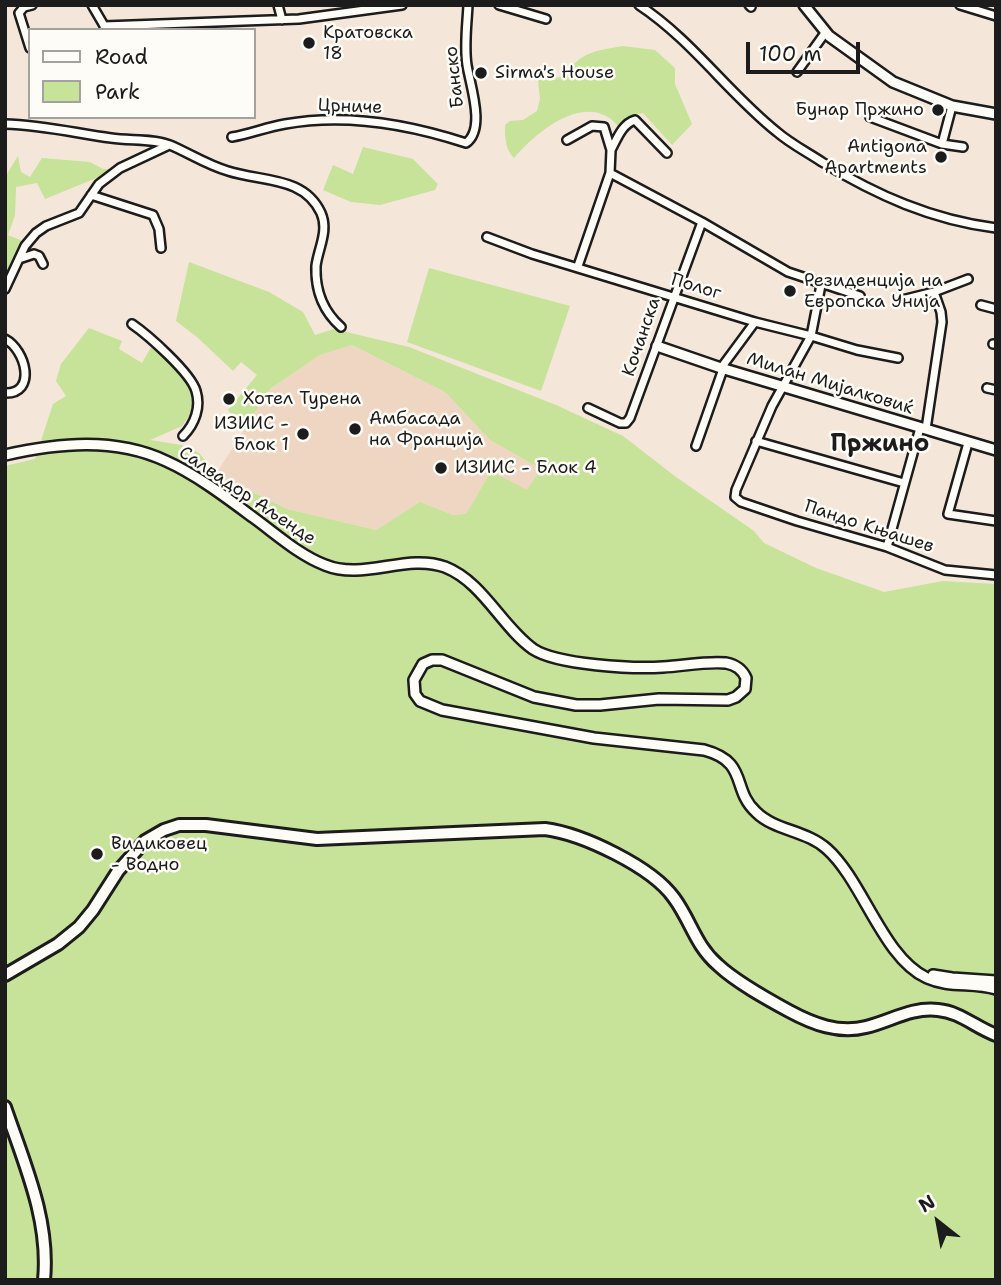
<!DOCTYPE html>
<meta charset="utf-8">
<style>
body{margin:0}
#map{position:relative;width:1001px;height:1285px;overflow:hidden;background:#f4e6d8;font-family:"Shantell Sans",sans-serif}
canvas{display:block}
.frame{position:absolute;inset:0;border:7px solid #1c1c1c;pointer-events:none}
.legend{position:absolute;left:28px;top:28px;width:228px;height:91px;box-sizing:border-box;background:#fdfcf7;border:2px solid #a3a29f;margin:0;padding:9px 12px;list-style:none;font-size:21px;color:#1c1c1c}
.legend li{display:flex;align-items:center;gap:14px;height:35px}
.legend b{width:35px;border:2px solid #a3a29f}
.north{position:absolute;left:903px;top:1187px;width:70px;height:70px;-webkit-text-stroke:5px #fdfcf7;paint-order:stroke;rotate:329deg;font-size:19px;font-weight:700;line-height:28px;text-align:center;color:#1c1c1c}
.north::after{content:'';display:block;margin:auto;width:24px;height:32px;background:#1c1c1c;clip-path:polygon(50% 0,100% 100%,50% 72%,0 100%)}
.scale{position:absolute;left:746px;top:42px;width:114px;height:32px;box-sizing:border-box;border:4px solid #1c1c1c;border-top:0;padding-left:9px;font-size:21px;line-height:24px;white-space:nowrap;color:#1c1c1c;-webkit-text-stroke:5px #fdfcf7;paint-order:stroke}
</style>
<div id="map">
<canvas width="1001" height="1285"></canvas>
<div class="frame"></div>
<ul class="legend">
<li><b style="height:9px;background:#fdfcf7"></b>Road</li>
<li><b style="height:19px;background:#c7e299"></b>Park</li>
</ul>
<div class="north">N</div>
<div class="scale">100 m</div>
</div>
<script>
const context = document.querySelector('canvas').getContext('2d');
context.lineJoin = 'round';
function fill(path, color) { context.fillStyle = color; context.fill(path, 'evenodd'); }
function trace(path, color, width, dash) { context.strokeStyle = color; context.lineWidth = width; context.lineCap = dash ? 'butt' : 'round'; context.setLineDash(dash || []); context.stroke(path); }
function write(font, color, halo, rows, align = 'center') {
  context.font = font + ' "Shantell Sans",sans-serif'; context.lineWidth = 5; context.setLineDash([]); context.textBaseline = 'middle'; context.strokeStyle = halo; context.fillStyle = color; for (const [text, x, y, turn = 0] of rows) {
    context.save(); context.translate(x, y); context.rotate((+turn || 0) * Math.PI / 180); context.textAlign = isNaN(turn) ? turn : align; if (halo) context.strokeText(text, 0, 0); context.fillText(text, 0, 0); context.restore();
  }
}
const built = new Path2D(`
 M352 345 445 392 490 440 541 469 527 491 491 471 466 514 453 515 420 502 376 530 287 509 216 474 270 389 320 355Z`);
const green = new Path2D(`
 M623 46 655 50 675 68V84L692 124 672 145 643 113 632 115 619 127C588 89 537 131 514 158 505 149 505 138 505 125L510 121 523 120 537 111 540 99 538 80 561 77C585 51 590 52 623 46Z
 M363 147 413 159 438 184 435 190 380 205 351 202 323 190 333 165 353 174Z
 M18 156 21 172 30 177 42 158 90 162 103 169 116 170 45 199 37 183 16 187 15 215 8 235 25 242 5 282V177Z
 M189 262 269 292 303 312 315 335 334 329 409 347 556 405 623 436 676 477 754 531 764 543 816 568 884 592 943 581 996 584V1280H5V466L35 459 53 404 66 396 56 381 61 364 89 328 122 341 119 349 142 363 153 344 190 387 194 409 182 426 150 440 182 445 199 453 216 474 287 509 376 530 420 502 453 515 466 514 491 471 527 490 541 469 490 440 445 392 352 345 320 355 270 389 247 425 236 421 228 410 257 375 241 362 233 371 197 337 176 321Z
 M429 268 570 306 541 391 407 342Z`);
const minor = new Path2D(`
 M92 5 106 29
 M278 5 282 20
 M499 5 546 19
 M639 5C692 40 728 93 777 132 791 144 807 152 822 162 876 195 932 220 996 228
 M749 5 751 7
 M960 5 996 16
 M104 26 299 19 402 5
 M30 48 19 13 24 7 32 5
 M797 72 825 33
 M870 117 942 144 963 147
 M5 124C42 125 75 133 111 138 130 141 152 138 170 145 189 153 207 165 228 171 262 182 304 176 321 213 329 231 318 249 316 266 315 291 323 311 341 327
 M232 137C250 134 267 127 285 124 346 113 408 124 466 143 486 129 470 85 467 65 464 46 467 25 468 5
 M567 140 592 126 604 127 611 150 610 173
 M942 144 952 106
 M611 150C617 139 622 124 635 120L667 153
 M91 195 153 215 159 229 161 248
 M487 237 532 254 755 322 811 336 857 350 898 358
 M19 259 34 254 39 256 43 264
 M578 266 610 173 702 222 788 272 860 296
 M821 285 811 336 772 406 736 490 735 497 741 502 797 521 887 547 945 570 996 575
 M5 289 25 246 36 233 46 226 79 213 99 184 120 168 169 145
 M898 301 934 292 968 279
 M981 305 996 309
 M132 324C148 335 191 373 196 391 201 407 195 424 183 436
 M5 339C26 350 37 394 5 393
 M993 344H996
 M721 368 755 322
 M987 388 996 390
 M588 408 620 423H626L630 418 702 222
 M926 429 942 322 941 312 934 292
 M756 441 904 483
 M968 443 948 514 996 521
 M696 446 723 369
 M887 547 920 428`);
const tertiary = new Path2D(`
 M804 5 829 36 893 82 952 106 996 114
 M657 346 721 368 996 450
 M5 455C58 443 115 437 166 461 197 475 227 498 254 518 276 534 299 555 325 565 364 581 406 553 445 567 483 582 501 626 533 649 557 665 634 669 663 667 683 666 706 661 726 663 736 665 742 669 746 678L745 689 736 697 728 700 659 699 600 705H576L534 697 442 660H432L423 664 414 680 415 694 420 701 442 710 594 738 704 750C749 762 731 789 756 812 775 831 806 830 827 849 863 881 883 958 927 978 949 988 973 982 996 989
 M933 975 952 978 996 981`);
const secondary = new Path2D(`
 M5 975 58 944 79 927 93 910 118 871 145 841 164 830 179 825H206L317 839 545 829C583 834 652 867 674 898 691 921 695 945 718 965 736 982 767 999 789 1011 813 1024 839 1034 866 1027 891 1021 911 1007 938 1010 960 1012 975 1027 996 1035
 M5 1107C24 1163 50 1220 44 1280`);
const markers = [
 [309,43,7,"#1c1c1c"],
 [481,73,7,"#1c1c1c"],
 [938,110,7,"#1c1c1c"],
 [941,157,7,"#1c1c1c"],
 [790,291,7,"#1c1c1c"],
 [229,399,7,"#1c1c1c"],
 [355,429,7,"#1c1c1c"],
 [303,434,7,"#1c1c1c"],
 [441,468,7,"#1c1c1c"],
 [97,854,7,"#1c1c1c"]
];
const poiNames = [
 ["Кратовска",323,33],
 ["18",323,54],
 ["Sirma's House",495,73],
 ["Бунар Пржино",924,110,"right"],
 ["Antigona",927,147,"right"],
 ["Apartments",927,168,"right"],
 ["Резиденција на",804,281],
 ["Европска Унија",804,302],
 ["Хотел Турена",243,399],
 ["Амбасада",369,419],
 ["на Франција",369,440],
 ["ИЗИИС -",289,424,"right"],
 ["Блок 1",289,445,"right"],
 ["ИЗИИС - Блок 4",455,468],
 ["Видиковец",111,844],
 ["- Водно",111,865]
];
const streetNames = [
 ["Банско",455,77,-96],
 ["Црниче",350,107,2],
 ["Полог",696,287,17],
 ["Кочанска",642,337,-71],
 ["Милан Мијалковиќ",830,384,17],
 ["Салвадор Аљенде",247,496,34],
 ["Пандо Књашев",869,527,18]
];
const districtNames = [
 ["Пржино",880,445]
];
fill(built, '#eed6c3');
fill(green, '#c7e299');
trace(minor, '#1c1c1c', 12);
trace(tertiary, '#1c1c1c', 14);
trace(secondary, '#1c1c1c', 16);
trace(minor, '#fdfcf7', 7);
trace(tertiary, '#fdfcf7', 9);
trace(secondary, '#fdfcf7', 10);
for (const [x, y, r, color] of markers) { const dot = new Path2D(); dot.arc(x, y, r, 0, 2 * Math.PI); context.fillStyle = color; context.fill(dot); trace(dot, '#fdfcf7', 2.5); }
write('18px', '#1c1c1c', '#fdfcf7', poiNames, 'left');
write('18px', '#1c1c1c', '#fdfcf7', streetNames);
write('bold 24px', '#1c1c1c', '#fdfcf7', districtNames);
</script>
